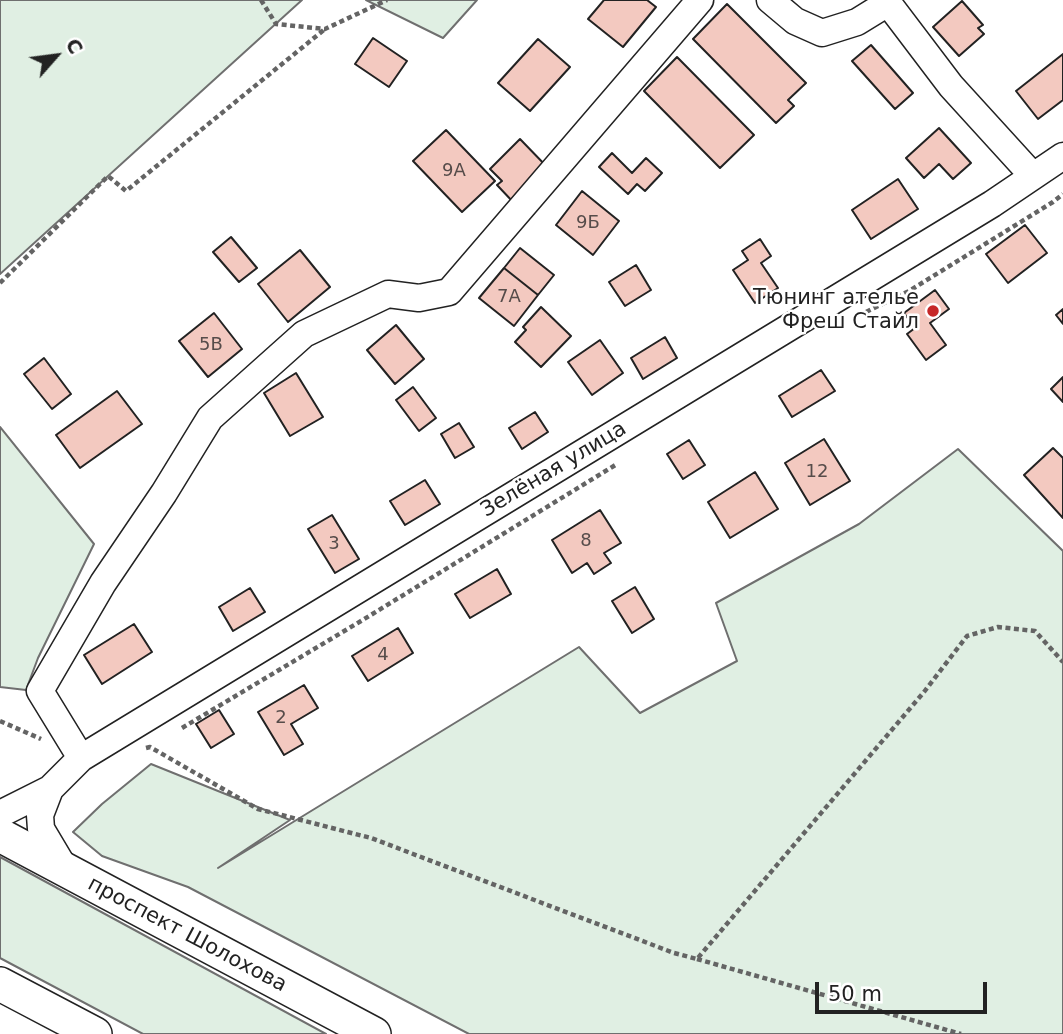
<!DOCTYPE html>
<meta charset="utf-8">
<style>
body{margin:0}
#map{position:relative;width:1063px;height:1034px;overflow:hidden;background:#fff;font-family:"DejaVu Sans",sans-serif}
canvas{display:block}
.north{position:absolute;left:21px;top:21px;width:70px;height:70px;-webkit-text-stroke:5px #fff;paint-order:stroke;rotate:62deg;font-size:19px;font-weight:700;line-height:28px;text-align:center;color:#222}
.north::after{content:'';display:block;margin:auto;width:24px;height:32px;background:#222;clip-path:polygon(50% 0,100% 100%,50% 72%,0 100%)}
.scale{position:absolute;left:815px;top:982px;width:172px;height:32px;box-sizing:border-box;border:4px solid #222;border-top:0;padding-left:9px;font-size:21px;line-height:24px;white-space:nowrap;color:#222;-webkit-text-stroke:5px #fff;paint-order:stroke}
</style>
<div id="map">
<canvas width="1063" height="1034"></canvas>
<div class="north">С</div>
<div class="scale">50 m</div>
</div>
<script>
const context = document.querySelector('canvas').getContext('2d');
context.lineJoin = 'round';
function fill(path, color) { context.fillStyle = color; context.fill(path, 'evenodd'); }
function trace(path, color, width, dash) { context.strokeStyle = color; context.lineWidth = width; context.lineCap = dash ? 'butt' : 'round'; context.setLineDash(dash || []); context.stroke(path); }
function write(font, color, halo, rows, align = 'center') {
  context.font = font + ' "DejaVu Sans",sans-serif'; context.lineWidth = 5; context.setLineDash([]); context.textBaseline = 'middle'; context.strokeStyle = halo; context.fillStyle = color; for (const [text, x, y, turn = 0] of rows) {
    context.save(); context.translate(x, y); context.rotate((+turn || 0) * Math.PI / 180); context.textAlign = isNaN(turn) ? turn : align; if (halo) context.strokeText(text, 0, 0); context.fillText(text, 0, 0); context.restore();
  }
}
const green = new Path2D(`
 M0 0H302L0 274Z
 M366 0H477L443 38Z
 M0 427 94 544 38 658 26 690 0 687Z
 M958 449 1063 551V1034H469L188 887 102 856 73 832 102 804 151 764 290 820 218 868 579 647 640 713 737 661 716 603 859 524Z
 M0 857 326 1034H143L0 958Z`);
const building = new Path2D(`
 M604 0H647L656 7 623 47 588 19Z
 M962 1 983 25 978 28 984 34 959 56 933 27Z
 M727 4 806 83 788 100 794 106 776 123 693 39Z
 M373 38 407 61 389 87 355 64Z
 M538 39 570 67 530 111 498 83Z
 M871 45 913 93 895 109 852 61Z
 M1063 54V100L1038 119 1016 91Z
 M677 57 754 135 720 168 644 91Z
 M939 128 971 163 953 179 939 164 924 178 906 158Z
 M446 130 495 181 462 212 413 161Z
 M520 139 549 169 514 203 497 185 502 181 490 169Z
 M612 153 632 173 646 158 662 173 645 191 637 184 628 194 599 167Z
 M898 179 918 209 871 239 852 210Z
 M582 191 619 221 593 255 556 225Z
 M1025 225 1047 253 1008 283 986 254Z
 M231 237 257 268 239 282 213 252Z
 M760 239 771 256 761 263 778 288 755 303 733 270 748 260 742 251Z
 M520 248 554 275 538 295 504 268Z
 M300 250 330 287 288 322 258 284Z
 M636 265 651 290 625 306 609 282Z
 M504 268 538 295 514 326 479 298Z
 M935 290 949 309 930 323 946 345 926 360 907 334 915 328 904 313Z
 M541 307 571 336 541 367 515 342 526 330 523 327Z
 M1063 309V324L1056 315Z
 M214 313 242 349 208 377 179 341Z
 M396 325 424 359 395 384 367 350Z
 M665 337 677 358 643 379 631 358Z
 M600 340 623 373 592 395 568 362Z
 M44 358 71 394 52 409 24 374Z
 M821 370 835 391 792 417 779 396Z
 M296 373 323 417 290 436 264 393Z
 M1063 377V402L1051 389Z
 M413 387 436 418 419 431 396 400Z
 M117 391 142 424 80 468 56 435Z
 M535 412 548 432 522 449 509 428Z
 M459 423 474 447 455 458 441 434Z
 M824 439 850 481 810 505 785 463Z
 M689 440 705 465 683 479 667 454Z
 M1053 448 1063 458V518L1024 475Z
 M755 472 778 509 730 538 708 502Z
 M425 480 440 504 405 525 390 501Z
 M600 510 621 543 604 553 611 563 594 574 587 563 572 573 552 540Z
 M332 515 359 559 335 573 308 529Z
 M497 569 511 594 470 618 455 594Z
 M635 587 654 619 632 633 612 601Z
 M250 588 265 612 233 631 219 607Z
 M134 624 152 652 102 684 84 655Z
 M398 628 413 653 368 681 352 656Z
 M304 685 318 708 291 724 303 744 284 755 258 712Z
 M219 710 234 734 211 748 196 724Z`);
const path = new Path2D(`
 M261 0 276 24 325 29 387 0
 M0 283 108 176 126 191 325 29
 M866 312 909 291 1053 202 1063 194
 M0 721 41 739
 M182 728 361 621 617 464
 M146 748 150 747 258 809 371 838 674 953 697 959 924 692 967 636 998 627 1035 631 1063 662
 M697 959 961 1034`);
const minor = new Path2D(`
 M770 0 795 21 822 33 857 22 888 3 951 86 1033 176
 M81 758 40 691 103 583 164 493 210 418 304 334 388 294 419 298 449 292 700 0
 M50 789 40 815 41 829 66 871
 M0 814 50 789 81 758 992 204 1063 156`);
const major = new Path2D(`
 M0 835 374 1034
 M0 984 95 1034`);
const markers = [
 [933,311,7,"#c62828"]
];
const numberNames = [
 ["9А",454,171],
 ["9Б",588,223],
 ["7А",509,297],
 ["5В",211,345],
 ["12",817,472],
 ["8",586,541],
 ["3",334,544],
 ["4",383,655],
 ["2",281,718]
];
const poiNames = [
 ["Тюнинг ателье",919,299],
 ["Фреш Стайл",919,323]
];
const streetNames = [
 ["Зелёная улица",554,470,-31],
 ["проспект Шолохова",187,935,28]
];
fill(green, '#e0efe3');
trace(green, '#6f6f6f', 2);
fill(building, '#f3c9c0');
trace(building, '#222', 2);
trace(minor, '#222', 29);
trace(major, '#222', 36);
trace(path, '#646464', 4.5, [5, 3.5]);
trace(minor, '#fff', 26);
trace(major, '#fff', 33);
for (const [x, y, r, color] of markers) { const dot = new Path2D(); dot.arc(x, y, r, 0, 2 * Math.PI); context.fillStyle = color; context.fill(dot); trace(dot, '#fff', 2.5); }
write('18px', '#564c4a', null, numberNames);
write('21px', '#222', '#fff', poiNames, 'right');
write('21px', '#222', '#fff', streetNames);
</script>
